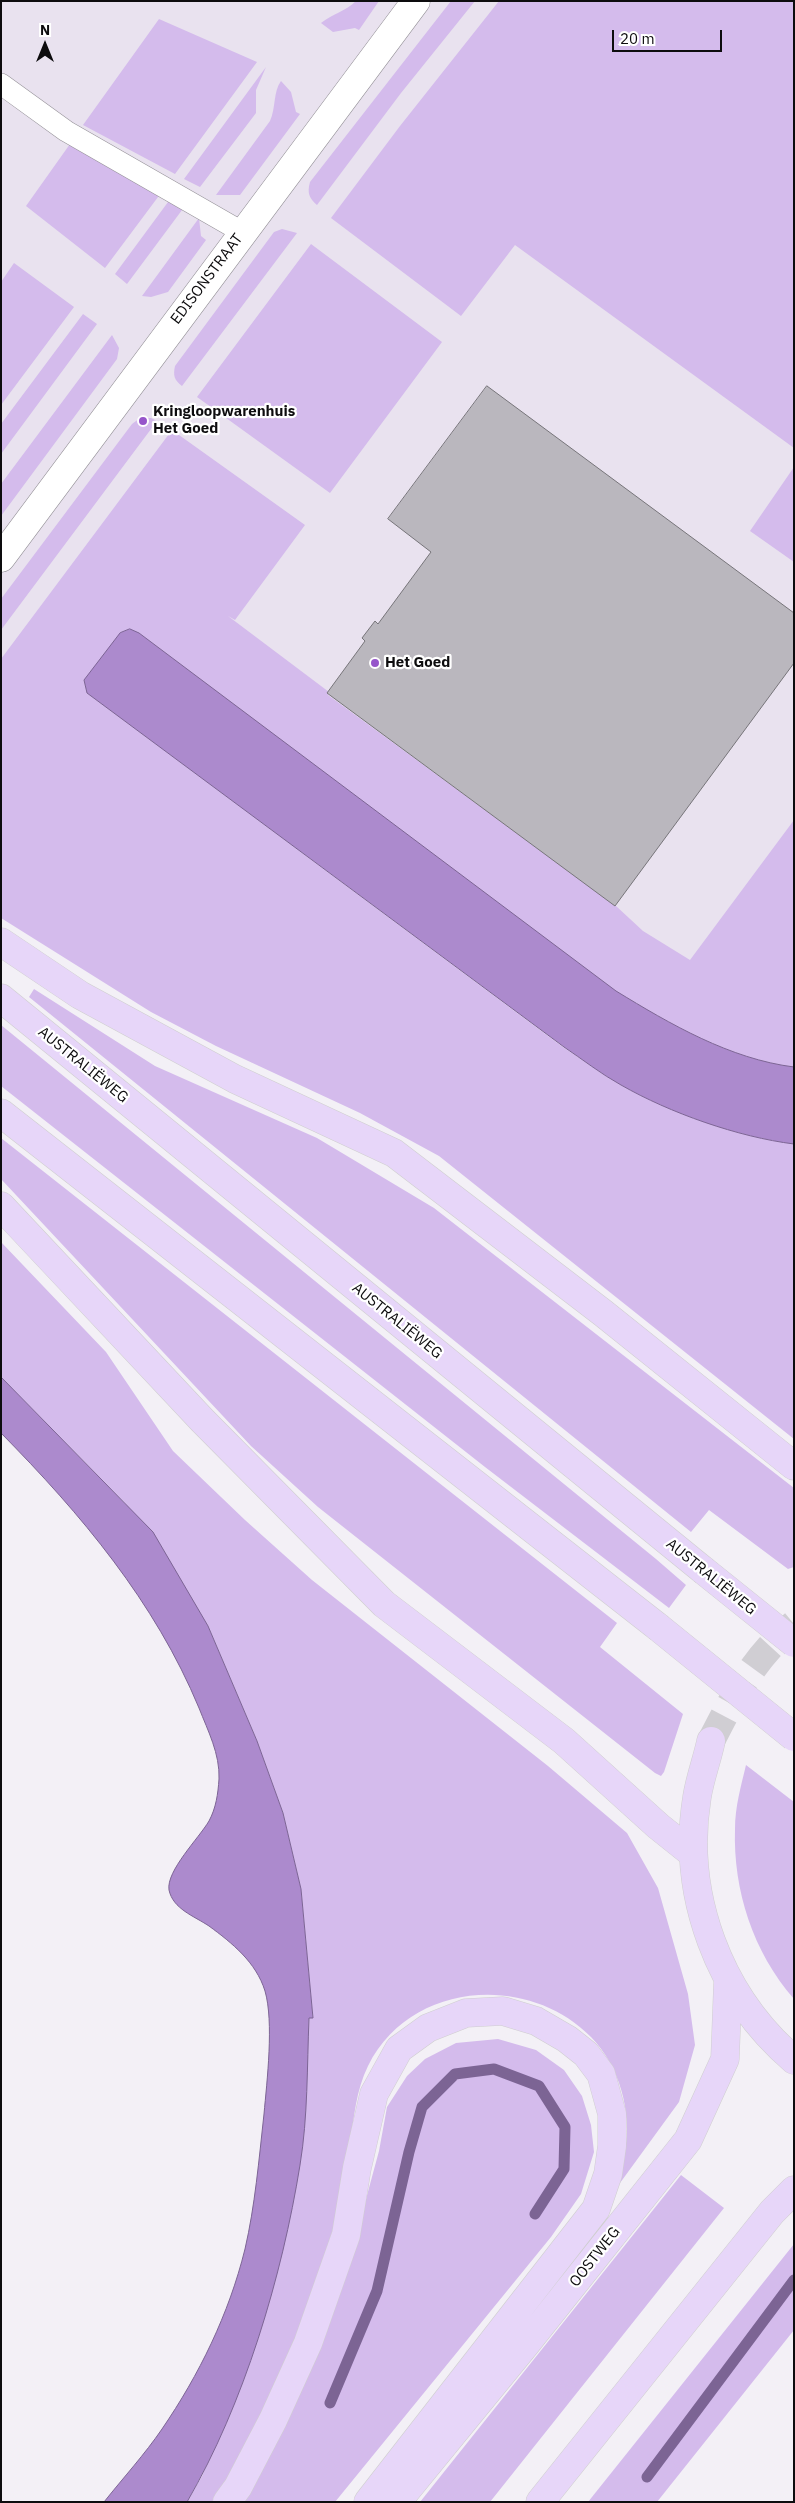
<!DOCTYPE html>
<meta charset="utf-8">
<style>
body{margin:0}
#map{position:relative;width:795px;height:2503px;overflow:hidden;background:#f3f0f6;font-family:"IBM Plex Sans",sans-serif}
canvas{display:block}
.frame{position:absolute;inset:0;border:2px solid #0d0c0e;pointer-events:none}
.north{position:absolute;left:20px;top:20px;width:50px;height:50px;-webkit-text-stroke:4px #fff;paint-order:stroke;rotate:0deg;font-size:14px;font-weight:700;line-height:20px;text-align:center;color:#0d0c0e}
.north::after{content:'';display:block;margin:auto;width:18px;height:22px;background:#0d0c0e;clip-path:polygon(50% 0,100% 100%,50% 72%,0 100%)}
.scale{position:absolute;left:612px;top:30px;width:110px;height:22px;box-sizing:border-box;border:2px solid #0d0c0e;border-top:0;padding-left:6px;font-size:15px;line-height:18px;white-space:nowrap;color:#0d0c0e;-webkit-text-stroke:4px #fff;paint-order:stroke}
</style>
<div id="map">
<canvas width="795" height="2503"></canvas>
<div class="frame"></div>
<div class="north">N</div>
<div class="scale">20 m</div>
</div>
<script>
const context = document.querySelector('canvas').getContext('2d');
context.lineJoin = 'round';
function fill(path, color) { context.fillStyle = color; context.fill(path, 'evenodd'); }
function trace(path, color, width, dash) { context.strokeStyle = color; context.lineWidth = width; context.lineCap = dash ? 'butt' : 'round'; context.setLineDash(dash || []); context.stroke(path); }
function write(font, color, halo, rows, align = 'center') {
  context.font = font + ' "IBM Plex Sans",sans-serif'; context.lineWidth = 4.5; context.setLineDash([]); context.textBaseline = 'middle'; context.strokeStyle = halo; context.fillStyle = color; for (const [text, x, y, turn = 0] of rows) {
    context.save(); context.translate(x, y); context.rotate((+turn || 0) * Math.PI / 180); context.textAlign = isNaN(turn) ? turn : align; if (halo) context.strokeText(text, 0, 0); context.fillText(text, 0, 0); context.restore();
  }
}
const built = new Path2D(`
 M1 1H794V1151L1 672Z`);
const green = new Path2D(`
 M356 1H379L359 30 355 28 333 32 321 23C332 14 346 11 356 1Z
 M451 1H475L401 93 317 205C309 198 307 193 310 182Z
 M499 1H794V448L515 245 461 316 331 218 400 126Z
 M159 19 257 62 175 174 83 125Z
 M266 67 256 90V113L200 187 184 179Z
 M281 81 291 92 296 112 300 114 240 195H216L270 121C276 108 273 92 281 81Z
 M70 144 161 193 105 268 26 206Z
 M171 198 185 206 127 284 115 274Z
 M199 218 201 236 206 240 168 292 151 297 142 296Z
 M282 229 297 233 182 386C174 380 173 375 175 366L274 232Z
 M311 244 442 342 330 493 197 397Z
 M14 263 74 307 1 405V282Z
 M83 314 97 324 1 454V424Z
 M112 335 119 348 117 359 1 516V484Z
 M140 418H151L157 421 1 630V599L132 424Z
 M172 430 305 525 235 620 228 616 329 692 328 695 616 906 643 931 690 960 794 820V1067C730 1059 670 1024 616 991L139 633 84 680 87 693 563 1047C582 1059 601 1074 621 1085 670 1113 738 1137 794 1144V1439L439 1156 360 1113 216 1046 151 1012 1 918V659Z
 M794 467V562L750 531Z
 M34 989 155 1066 317 1138 434 1208 794 1488V1567L788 1569 709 1510 691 1532 29 997Z
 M1 1025 656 1559 686 1585 669 1608 485 1467 1 1086Z
 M1 1138 617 1623 600 1647 683 1714 664 1772 661 1776 655 1773 318 1507 251 1446 1 1179Z
 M1 1242 106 1352 173 1451 245 1520 312 1580 548 1766 627 1833 658 1888 688 1994 695 2045 679 2102 620 2183C621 2172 624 2163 625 2152 632 2112 620 2067 591 2037 528 1973 410 1981 368 2066 356 2090 354 2118 350 2144 346 2174 340 2206 332 2235 326 2255 318 2274 311 2294 303 2317 297 2343 286 2365 266 2412 241 2459 212 2502H187L202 2476 236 2397 300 2164 309 2017 313 2018 301 1889 283 1813 257 1741 208 1626 124 1502 1 1377Z
 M746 1765 794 1802V1999C753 1952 733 1890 735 1829 735 1807 741 1786 746 1765Z
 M498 2039 536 2050 564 2070 582 2096 591 2125 594 2152 581 2194 551 2237 335 2502H239L350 2258 379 2151 387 2107 407 2076 425 2059 456 2043Z
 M681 2175 724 2208 490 2502H420Z
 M794 2244V2330L657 2502H588Z`);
const water = new Path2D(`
 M130 629 139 633 616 991C670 1024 730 1059 794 1067V1144C738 1137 670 1113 621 1085 601 1074 582 1059 564 1047L87 693 84 680 120 633Z
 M1 1377 153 1532 208 1626 257 1741 283 1813 301 1889 313 2018H309C307 2066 308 2117 300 2165 282 2277 244 2404 187 2502H104C123 2478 145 2454 162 2429 199 2375 229 2314 245 2249 255 2206 259 2159 264 2114 267 2081 274 2022 265 1991 256 1962 232 1943 209 1926 194 1916 173 1909 169 1890 166 1871 199 1838 209 1821 216 1808 218 1794 219 1779 220 1754 208 1731 199 1708 155 1602 81 1514 1 1433Z`);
const stream = new Path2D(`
 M330 2403 377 2291 409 2152 422 2107 455 2074 494 2069 539 2086 565 2127 564 2169 535 2214
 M647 2477 794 2280`);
const building = new Path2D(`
 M487 386 794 613V663L615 906 327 693 365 641 362 638 375 621 378 624 431 552 388 519Z`);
const primaryTunnel = new Path2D(`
 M711 1741C734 1696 754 1657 794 1624`);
const service = new Path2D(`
 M1 84 66 131 242 232`);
const tertiary = new Path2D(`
 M1 558 416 1`);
const primary = new Path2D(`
 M1 942 80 995 235 1079 394 1153 603 1313 794 1466
 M1 998 703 1570
 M1 1113 658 1627
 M1 1206 202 1420 384 1604 564 1741 658 1826 693 1854
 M711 1741C707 1760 700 1778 697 1797 681 1895 719 1996 794 2060
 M227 2502 238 2487 273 2420 308 2343 346 2235 357 2168 374 2094 399 2049 428 2028 466 2013 503 2011 536 2021 567 2039 586 2054 601 2074 612 2114V2146L608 2174 596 2209 368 2502
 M397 2502 526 2344 688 2140 725 2059 728 1981
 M540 2502 772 2212 794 2190`);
const primaryBridge = new Path2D(`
 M703 1570 794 1643
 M658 1627 794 1737`);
const markers = [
 [143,421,5,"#9655ca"],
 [375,663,5,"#9655ca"]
];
const streetNames = [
 ["EDISONSTRAAT",207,279,-53],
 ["AUSTRALIËWEG",83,1065,39],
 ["AUSTRALIËWEG",397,1321,39],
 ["AUSTRALIËWEG",711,1577,39],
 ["OOSTWEG",595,2257,-52]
];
const poiNames = [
 ["Kringloopwarenhuis",153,412],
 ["Het Goed",153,429],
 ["Het Goed",385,663]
];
fill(built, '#e9e2ef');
fill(green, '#d4bbec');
fill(water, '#ac8acd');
trace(water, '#7c6494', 1);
trace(stream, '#7c6494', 11);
fill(building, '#bab7be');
trace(building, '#77757a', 1);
trace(primaryTunnel, '#d0ced3', 28, [28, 14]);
trace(service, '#959298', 22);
trace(tertiary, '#959298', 29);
trace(primary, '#cfcecf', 29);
trace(service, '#fff', 21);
trace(tertiary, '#fff', 28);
trace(primary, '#e7d6f9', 28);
trace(primaryBridge, '#cfcecf', 29, []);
trace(primaryBridge, '#e7d6f9', 28);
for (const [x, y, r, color] of markers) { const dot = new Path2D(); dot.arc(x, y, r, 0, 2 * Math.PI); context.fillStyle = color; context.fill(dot); trace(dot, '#fff', 2); }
write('15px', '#0d0c0e', '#fff', streetNames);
write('bold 15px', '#0d0c0e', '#fff', poiNames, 'left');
</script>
